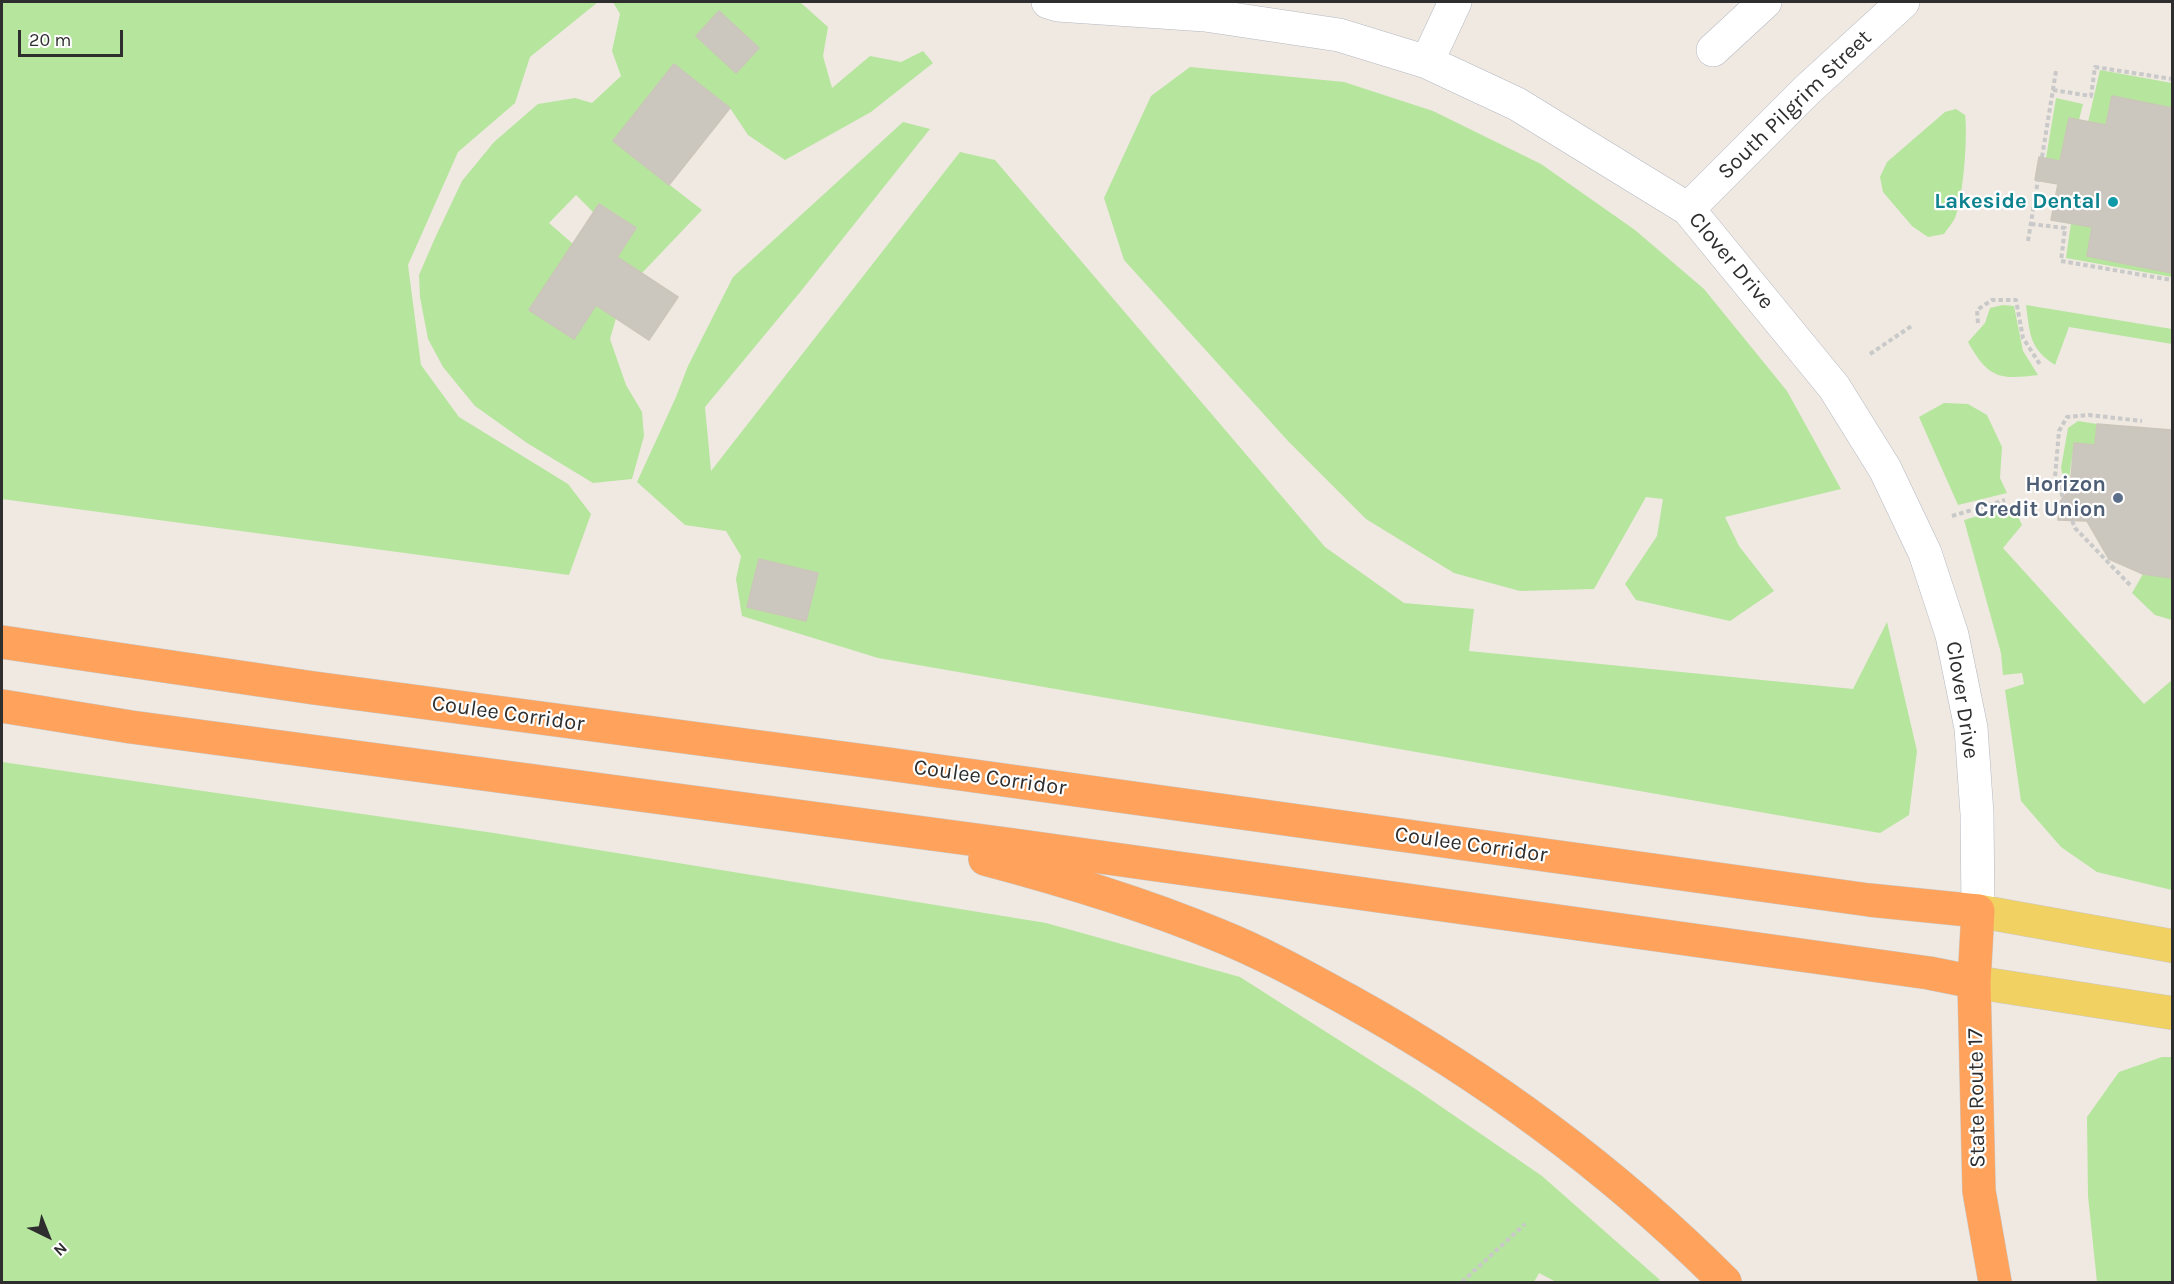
<!DOCTYPE html>
<style>
body{margin:0}
#map{position:relative;width:2174px;height:1284px;overflow:hidden;background:#efe9e1;font-family:Karla,sans-serif}
canvas{display:block}
.frame{position:absolute;inset:0;border:3px solid #2e2e2e;pointer-events:none}
.north{position:absolute;left:18px;top:1206px;width:60px;height:60px;-webkit-text-stroke:4px #fff;paint-order:stroke;rotate:137deg;font-size:16px;font-weight:700;line-height:24px;text-align:center;color:#2e2e2e}
.north::after{content:'';display:block;margin:auto;width:21px;height:27px;background:#2e2e2e;clip-path:polygon(50% 0,100% 100%,50% 72%,0 100%)}
.scale{position:absolute;left:18px;top:30px;width:105px;height:27px;box-sizing:border-box;border:3px solid #2e2e2e;border-top:0;padding-left:8px;font-size:18px;line-height:21px;white-space:nowrap;color:#2e2e2e;-webkit-text-stroke:4px #fff;paint-order:stroke}
</style>
<div id="map">
<canvas width="2174" height="1284"></canvas>
<div class="frame"></div>
<div class="north">N</div>
<div class="scale">20 m</div>
</div>
<script>
const context = document.querySelector('canvas').getContext('2d');
context.lineJoin = 'round';
function fill(path, color) { context.fillStyle = color; context.fill(path, 'evenodd'); }
function trace(path, color, width, dash) { context.strokeStyle = color; context.lineWidth = width; context.lineCap = dash ? 'butt' : 'round'; context.setLineDash(dash || []); context.stroke(path); }
function write(font, color, halo, rows, align = 'center') {
  context.font = font + ' Karla,sans-serif'; context.lineWidth = 4.5; context.setLineDash([]); context.textBaseline = 'middle'; context.strokeStyle = halo; context.fillStyle = color; for (const [text, x, y, turn = 0] of rows) {
    context.save(); context.translate(x, y); context.rotate((+turn || 0) * Math.PI / 180); context.textAlign = isNaN(turn) ? turn : align; if (halo) context.strokeText(text, 0, 0); context.fillText(text, 0, 0); context.restore();
  }
}
const green = new Path2D(`
 M2 2H598L530 57 515 103 458 152 408 265 421 365 459 417 568 484 591 514 569 575 2 499Z
 M613 2H800L828 27 823 56 832 88 870 56 901 62 923 51 933 63 871 112 785 160 748 135 730 108 674 64 613 141 702 210 642 273 617 257 636 228 600 204 594 213 576 195 549 223 573 244 530 310 574 339 596 305 616 318 610 339 626 385 642 412 644 436 632 479 593 483 527 443 475 406 443 367 428 339 420 297 419 275 435 238 462 181 494 142 538 104 575 98 592 103 621 76 612 51 620 14ZM719 11 759 48 736 73 696 36Z
 M1190 67 1344 82 1433 111 1541 164 1635 230 1704 289 1787 391 1841 489 1725 517 1739 546 1774 591 1730 621 1636 600 1625 584 1657 536 1663 499 1646 497 1594 589 1520 591 1454 573 1366 519 1288 441 1124 260 1104 198 1151 96Z
 M2100 70 2172 83V108L2112 96 2106 125 2088 122Z
 M2056 98 2083 104 2079 120 2069 118 2060 161 2046 158Z
 M1956 109 1965 115C1968 137 1963 199 1955 218 1952 224 1947 229 1944 234L1928 237 1912 226 1883 192 1880 177 1887 162 1945 112Z
 M903 122 930 129 801 291 705 407 711 471 960 152 995 160 1325 547 1404 603 1474 609 1469 651 1853 689 1887 622 1917 751 1909 815 1880 833 878 658 742 616 736 579 741 556 726 531 685 525 637 482 676 397 688 366 733 277ZM759 559 818 573 806 621 747 607Z
 M2071 223 2092 227 2087 256 2172 273V277L2066 258Z
 M2003 305 2014 306 2023 351 2038 375C1999 380 1988 378 1968 342L1985 323 1990 308Z
 M2026 305 2172 329V344L2069 327 2055 365C2029 348 2030 334 2026 305Z
 M1944 403 1968 404 1987 415 2002 447 2000 478 2007 493 1958 505 1919 417Z
 M2078 421 2097 424 2095 445 2074 444 2067 492 2061 468 2068 428Z
 M2013 506 2022 525 2003 548 2144 704 2172 680V890L2097 872 2061 847 2021 801 2005 690 2024 684 2022 673 2003 675 2001 653 1964 520Z
 M2143 574 2172 578V620L2155 615 2132 593Z
 M2 762 494 833 1046 923 1240 977 1414 1088 1542 1176 1660 1280 1657 1282H1556L1539 1273 1534 1282H2Z
 M2162 1057H2172V1282H2097L2088 1196 2087 1117 2119 1072Z`);
const building = new Path2D(`
 M719 11 759 48 736 73 696 36Z
 M674 64 730 108 669 185 613 141Z
 M2112 96 2172 108V273L2087 256 2092 227 2051 220 2058 184 2035 180 2039 157 2060 161 2069 118 2106 125Z
 M599 204 636 228 617 257 678 297 649 340 596 305 574 339 529 310Z
 M2097 424 2172 430V578L2143 574 2109 559 2087 521 2058 520 2059 503 2070 489 2074 443 2095 445Z
 M759 559 818 573 806 621 747 607Z`);
const path = new Path2D(`
 M2053 90 2091 96 2095 67 2172 79
 M2042 157 2056 71
 M2031 224 2065 228 2061 261 2172 280
 M2028 241 2038 180
 M1978 323 1977 310 1992 300H2016L2023 338 2041 366
 M1870 354 1913 325
 M1952 516 2005 500
 M2130 585 2075 528 2055 477 2059 431 2067 417 2089 415 2142 421
 M1462 1282 1525 1224`);
const minor = new Path2D(`
 M1048 2 1058 5 1205 15 1339 35 1427 62 1517 104 1688 209 1834 387 1885 469 1925 553 1952 635 1971 728 1977 814 1978 911
 M1713 50 1765 2
 M1427 62 1455 2
 M1688 209 1806 91 1903 2`);
const major = new Path2D(`
 M1978 911 2172 946
 M1974 982 2172 1013`);
const highway = new Path2D(`
 M2 642 314 688 881 763 1869 900 1978 911 1974 982 1979 1191 1995 1282
 M2 706 131 727 1014 845 1929 973 1974 982
 M985 859C1064 880 1142 903 1218 935 1263 953 1306 977 1348 1000 1487 1077 1613 1170 1725 1282`);
const markers = [
 [2113,202,6,"#0f9aa8"],
 [2118,498,6,"#5c6f8a"]
];
const streetNames = [
 ["South Pilgrim Street",1795,105,-44],
 ["Clover Drive",1731,261,50],
 ["Clover Drive",1962,700,81],
 ["Coulee Corridor",508,714,8],
 ["Coulee Corridor",990,778,8],
 ["Coulee Corridor",1471,845,8],
 ["State Route 17",1977,1098,-91]
];
const cultureNames = [
 ["Lakeside Dental",2101,202]
];
const serviceNames = [
 ["Horizon",2106,485],
 ["Credit Union",2106,510]
];
fill(green, '#b6e59e');
fill(building, '#cbc7bf');
trace(building, '#cbc5ba', 1.5);
trace(minor, '#b4b7c1', 34);
trace(major, '#c9c9c9', 34);
trace(highway, '#c9c9c9', 34);
trace(path, '#c9c9c9', 4, [4.5, 3]);
trace(minor, '#fff', 33);
trace(major, '#f2d163', 33);
trace(highway, '#ffa35c', 33);
for (const [x, y, r, color] of markers) { const dot = new Path2D(); dot.arc(x, y, r, 0, 2 * Math.PI); context.fillStyle = color; context.fill(dot); trace(dot, '#fff', 2); }
write('22px', '#2e2e2e', '#fff', streetNames);
write('bold 22px', '#0d838f', '#fff', cultureNames, 'right');
write('bold 22px', '#4e5e75', '#fff', serviceNames, 'right');
</script>
